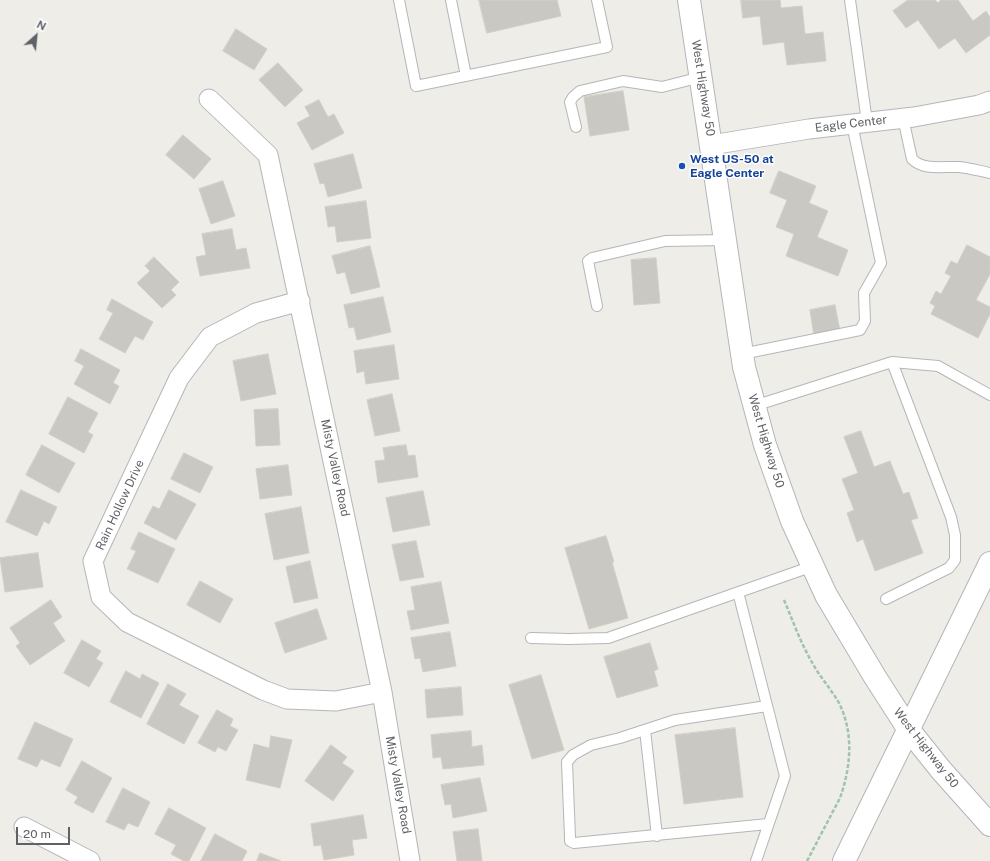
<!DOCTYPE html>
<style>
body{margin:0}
#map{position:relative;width:990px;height:861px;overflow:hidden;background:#eeede7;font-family:"Public Sans",sans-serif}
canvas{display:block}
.north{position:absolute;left:16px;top:16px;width:40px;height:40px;-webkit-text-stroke:3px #fff;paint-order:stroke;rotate:27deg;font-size:11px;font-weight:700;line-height:16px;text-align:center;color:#5e6165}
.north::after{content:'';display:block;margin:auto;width:14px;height:18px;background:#5e6165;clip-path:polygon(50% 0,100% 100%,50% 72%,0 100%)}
.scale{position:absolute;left:16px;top:827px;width:54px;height:18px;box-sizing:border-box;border:2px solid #5e6165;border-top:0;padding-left:5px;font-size:12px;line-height:14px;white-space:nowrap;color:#5e6165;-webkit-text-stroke:3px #fff;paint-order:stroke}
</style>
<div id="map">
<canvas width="990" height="861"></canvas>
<div class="north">N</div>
<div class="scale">20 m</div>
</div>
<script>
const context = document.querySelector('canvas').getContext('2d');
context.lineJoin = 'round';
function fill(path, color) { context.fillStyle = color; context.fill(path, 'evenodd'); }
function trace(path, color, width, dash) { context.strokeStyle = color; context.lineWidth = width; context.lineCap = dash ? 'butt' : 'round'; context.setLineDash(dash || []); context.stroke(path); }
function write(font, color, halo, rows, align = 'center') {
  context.font = font + ' "Public Sans",sans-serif'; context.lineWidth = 3; context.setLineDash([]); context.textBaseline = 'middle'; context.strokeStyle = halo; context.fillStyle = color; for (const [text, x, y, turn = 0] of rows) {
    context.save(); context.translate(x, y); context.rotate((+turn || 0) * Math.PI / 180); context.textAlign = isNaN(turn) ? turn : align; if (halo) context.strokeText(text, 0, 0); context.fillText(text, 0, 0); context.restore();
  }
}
const building = new Path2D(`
 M479 0H557L561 16 487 33Z
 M741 0H780L781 8 802 6 805 34 823 32 826 61 787 65 784 42 763 45 760 16 743 18Z
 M908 0H935L938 3 941 0H958L973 21 986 11 990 17V35L966 53 955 38 939 49 918 20 906 28 893 11Z
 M236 29 267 49 254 70 223 51Z
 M278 63 303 90 285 107 259 80Z
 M623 91 629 130 590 136 584 97Z
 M319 100 328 117 334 114 344 133 312 150 297 123 310 116 305 107Z
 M183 135 211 159 194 179 166 155Z
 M353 154 362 188 328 197 324 183 320 184 314 164Z
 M779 171 816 186 809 203 828 211 817 237 848 250 838 276 786 256 794 234 776 227 787 200 770 193Z
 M223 181 235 216 211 224 199 189Z
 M366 201 371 238 337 242 335 226 328 227 325 207Z
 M232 229 236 250 246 248 250 268 200 276 196 257 206 255 202 234Z
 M967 245 990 257V274L976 300 990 307V314L978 338 931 314 935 306 930 303 936 291 941 294 951 276 945 273 951 261 957 264Z
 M370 246 380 287 351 294 345 272 337 274 332 256Z
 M154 257 179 282 171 290 176 295 162 308 137 283 150 271 145 266Z
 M656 258 660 303 634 305 631 260Z
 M383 297 391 332 357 340 354 327 349 328 344 305Z
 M112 299 153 322 143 340 135 336 125 353 99 339 113 313 107 310Z
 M835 305 840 331 814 336 810 310Z
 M394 345 399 379 366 384 364 371 357 373 354 351Z
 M81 349 120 370 113 383 119 386 110 404 74 384 84 366 75 361Z
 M268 354 276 394 241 401 233 361Z
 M392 394 400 431 375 436 367 400Z
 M68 397 98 413 88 432 93 435 84 453 49 434Z
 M278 409 280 445 256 446 254 410Z
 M861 431 874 467 890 461 903 494 909 492 918 518 911 520 923 553 875 571 863 539 857 542 847 513 854 510 842 479 858 473 844 437Z
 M42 445 75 463 59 493 26 475Z
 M406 445 408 456 415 455 418 477 378 483 375 461 385 460 383 448Z
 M184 453 213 467 200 493 171 479Z
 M288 465 292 495 260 499 256 469Z
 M21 490 57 507 49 524 44 521 37 536 6 522Z
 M169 490 196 504 176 540 144 523 153 506 159 509Z
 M423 491 430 525 393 532 386 498Z
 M301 507 309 553 274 560 265 514Z
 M139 532 175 549 158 583 127 569 136 551 131 549Z
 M606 536 614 562H612L628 618 589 629 565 548Z
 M416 541 424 577 400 581 392 545Z
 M38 553 43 587 5 592 0 558Z
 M310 561 318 598 294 603 286 567Z
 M200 581 233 599 220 623 187 605Z
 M441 582 449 623 411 630 407 611 415 610 411 587Z
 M51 600 62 617 53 623 65 641 30 665 16 646 20 643 10 628Z
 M317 609 327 639 285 653 275 623Z
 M450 632 456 666 423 672 420 658 415 659 411 638Z
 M82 640 101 651 96 659 103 663 89 687 64 673Z
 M650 643 658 669 654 671 658 686 617 698 604 657Z
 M126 671 140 679 142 674 159 683 141 718 110 702Z
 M541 675 564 750 532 759 509 685Z
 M168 684 186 694 179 705 199 716 184 744 147 724Z
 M461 687 463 715 427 718 425 690Z
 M217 710 233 719 230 726 238 730 226 751 218 747 215 752 198 743Z
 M35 722 73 739 60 767 41 759 37 767 18 759Z
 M735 728 743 797 684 804 675 735Z
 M471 731 472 747 482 745 484 765 443 769 441 757 433 758 431 735Z
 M271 736 292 740 280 788 246 780 254 744 269 748Z
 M331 745 347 757 342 763 354 771 333 801 305 781Z
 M82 761 112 778 93 813 74 803 78 797 66 790Z
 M480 778 487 811 453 818 451 804 445 805 441 785Z
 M123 788 150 802 138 827 128 823 124 830 106 822Z
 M169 808 206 828 189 861H184L171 854 176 845 155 834Z
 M363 815 367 838 352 840 354 855 324 860 321 845 314 846 311 824Z
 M478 829 482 861H457L453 832Z
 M215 834 247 851 242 861H201Z
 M260 853 281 861H257Z`);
const path = new Path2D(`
 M784 600C793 621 801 644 813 664 820 677 831 689 839 703 854 733 851 767 840 798L807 861`);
const lane = new Path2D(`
 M399 0 416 86 607 47 597 0
 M451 0 466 76
 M850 0 867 122
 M903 118 912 159C924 171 943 166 959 167 969 168 980 171 990 173
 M576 127 570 102 573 97 580 91 623 81 662 87 701 77
 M597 306 588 261 592 258 665 241 725 240
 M742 354 860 330 865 321 864 293 881 263 852 124
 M754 406 892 362 938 366 990 395
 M738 592 785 776 756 861
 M886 599 949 568 955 560V535L951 517 892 362
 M531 638 569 639 608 638 813 566
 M767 706 675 720 620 738 591 745 573 755 567 762 570 837V841L574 843 768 824
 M645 730 657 836`);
const street = new Path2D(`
 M209 99 268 155 382 692 410 861
 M711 145 809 129 914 117 979 105 990 101
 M300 301 256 313 210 337 179 378 93 561 101 597 127 622 263 690 287 699 336 701 382 692
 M24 827 90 861`);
const secondary = new Path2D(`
 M689 0 744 367 765 445 792 521 826 595 875 677 909 730 941 770 990 825
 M844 861 990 563`);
const markers = [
 [682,166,4,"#1a4fb4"]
];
const streetNames = [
 ["West Highway 50",703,88,81],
 ["Eagle Center",851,124,-7],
 ["West Highway 50",766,441,73],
 ["Misty Valley Road",335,468,78],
 ["Rain Hollow Drive",120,505,-65],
 ["West Highway 50",926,748,52],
 ["Misty Valley Road",398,785,80]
];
const transitNames = [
 ["West US-50 at",690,159],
 ["Eagle Center",690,173]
];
fill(building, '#cac8c3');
trace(building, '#d2cfc6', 1);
trace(lane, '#b4b6ba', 12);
trace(street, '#b4b6ba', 21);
trace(secondary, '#b3b5b9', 24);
trace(path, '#a0c3ab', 2.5, [4, 2]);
trace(lane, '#fff', 10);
trace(street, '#fff', 19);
trace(secondary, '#fff', 22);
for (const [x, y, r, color] of markers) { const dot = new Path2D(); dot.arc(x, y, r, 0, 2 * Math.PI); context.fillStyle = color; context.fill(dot); trace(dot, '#fff', 1.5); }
write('12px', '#5e6165', '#fff', streetNames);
write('bold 12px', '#164399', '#fff', transitNames, 'left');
</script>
